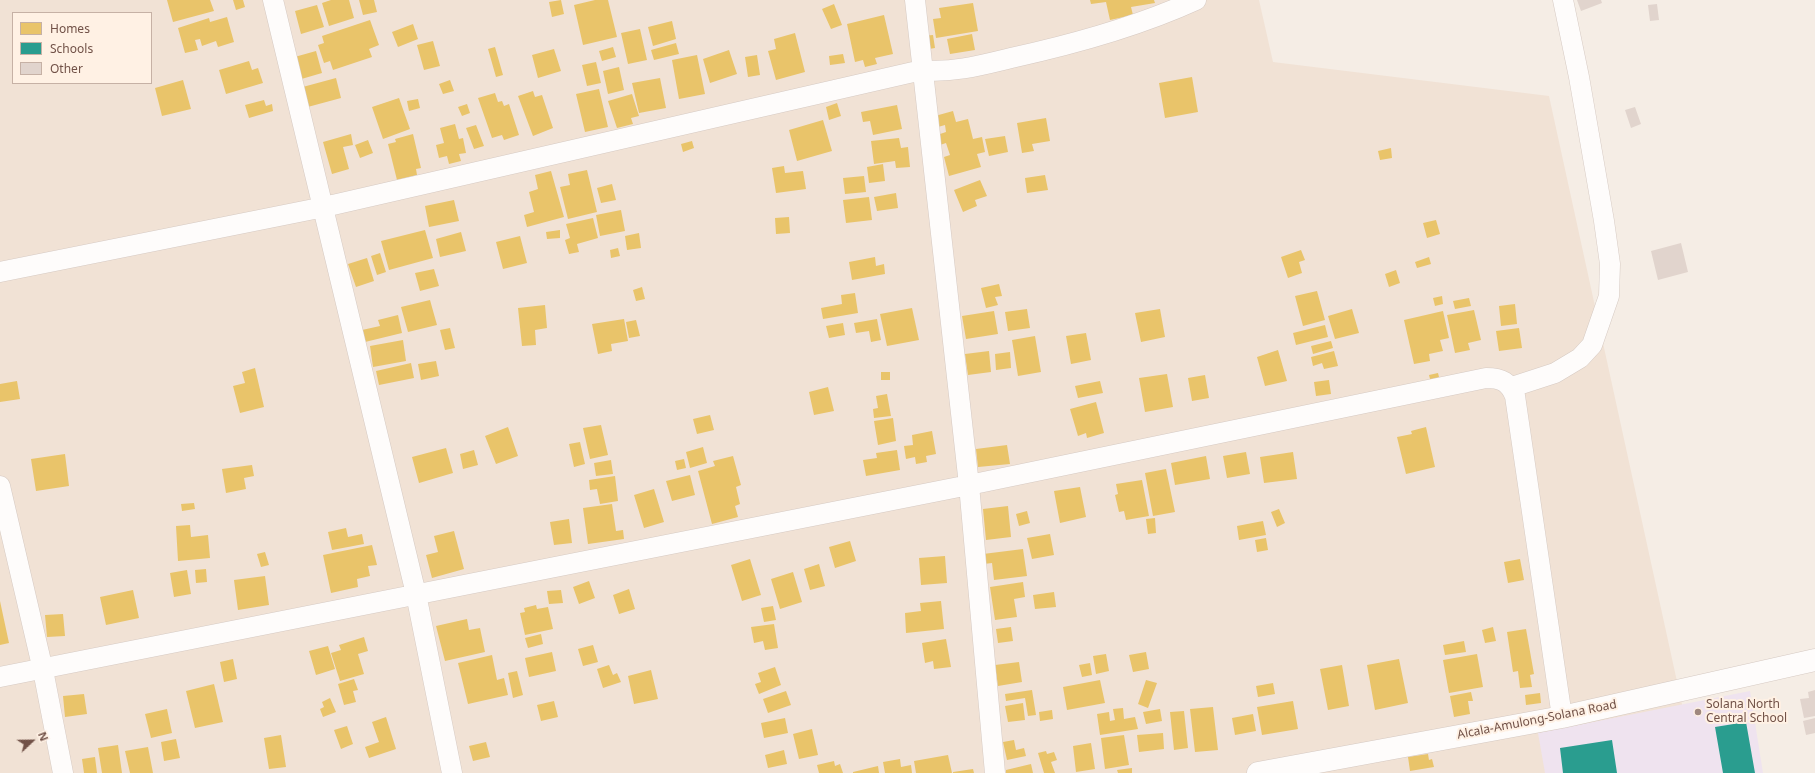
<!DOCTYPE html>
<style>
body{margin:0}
#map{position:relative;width:1815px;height:773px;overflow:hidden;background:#f5ede5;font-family:"Noto Sans",sans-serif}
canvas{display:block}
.legend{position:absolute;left:12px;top:12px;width:140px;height:72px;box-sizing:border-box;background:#fff1e4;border:1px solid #c6b1a5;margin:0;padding:5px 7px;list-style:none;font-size:12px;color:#715147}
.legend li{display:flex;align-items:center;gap:8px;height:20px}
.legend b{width:20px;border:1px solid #c6b1a5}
.north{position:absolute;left:12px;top:721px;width:40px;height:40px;-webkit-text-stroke:3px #fff1e4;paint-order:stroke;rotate:68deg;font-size:11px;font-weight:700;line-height:16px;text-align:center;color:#715147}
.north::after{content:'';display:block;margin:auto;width:14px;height:18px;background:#715147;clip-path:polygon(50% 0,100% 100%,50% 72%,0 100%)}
</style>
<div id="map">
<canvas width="1815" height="773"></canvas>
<ul class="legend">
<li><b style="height:11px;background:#e9c46a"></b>Homes</li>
<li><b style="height:11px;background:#2a9d8f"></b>Schools</li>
<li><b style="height:11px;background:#e1d4cd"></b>Other</li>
</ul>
<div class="north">N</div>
</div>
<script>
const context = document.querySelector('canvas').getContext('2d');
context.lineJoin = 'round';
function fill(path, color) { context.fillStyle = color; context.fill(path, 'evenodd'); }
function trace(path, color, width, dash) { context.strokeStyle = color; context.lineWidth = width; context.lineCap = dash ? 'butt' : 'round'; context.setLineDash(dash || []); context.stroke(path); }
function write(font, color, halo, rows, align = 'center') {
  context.font = font + ' "Noto Sans",sans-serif'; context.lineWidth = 4; context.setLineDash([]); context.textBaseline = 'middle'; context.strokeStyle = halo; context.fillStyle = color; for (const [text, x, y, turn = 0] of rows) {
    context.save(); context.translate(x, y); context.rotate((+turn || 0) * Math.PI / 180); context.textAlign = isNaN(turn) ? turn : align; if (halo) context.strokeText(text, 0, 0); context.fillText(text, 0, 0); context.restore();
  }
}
const residential = new Path2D(`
 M0 0H1259L1273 62 1549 96 1697 773H0ZM13 13H151V83H13Z`);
const education = new Path2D(`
 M1750 691 1763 773H1545L1538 733Z`);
const homes = new Path2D(`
 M167 0H210L214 11 173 22Z
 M233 0H243L245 7 236 10Z
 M331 0H349L354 18 329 26 322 3Z
 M359 0H374L377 12 363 15Z
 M561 0 564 14 552 17 549 2Z
 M595 0H608L617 37 583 45 574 5Z
 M1090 0H1154L1155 3 1131 7 1133 15 1110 20 1106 2 1091 4Z
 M973 3 978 31 936 38 933 19 941 18 939 8Z
 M834 4 842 25 831 29 822 9Z
 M317 5 324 27 301 34 295 11Z
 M884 15 893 54 875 58 877 64 865 67 863 60 855 62 847 24Z
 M227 17 234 42 218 47 216 41 202 46 200 39 195 40 198 50 185 53 178 28 209 18 210 22Z
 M370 20 379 45 369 49 372 57 333 70 330 61 324 63 318 45 324 43 322 36Z
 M672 21 676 39 653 46 648 27Z
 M413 24 418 39 398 47 392 32Z
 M640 29 647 60 628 64 621 33Z
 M795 33 805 72 776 80 768 51 776 49 774 39Z
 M972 34 975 50 950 54 947 39Z
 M933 35 935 48 923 50 922 36Z
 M433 41 440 66 424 70 417 45Z
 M676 43 679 54 654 60 651 50Z
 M495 47 503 75 496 77 488 49Z
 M613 47 616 57 602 61 599 51Z
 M554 49 561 71 538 78 532 55Z
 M729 50 737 74 710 83 703 59Z
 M316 51 322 73 298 80 291 58Z
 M843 54 845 63 830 65 829 56Z
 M697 55 705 94 679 99 672 60Z
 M757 55 760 75 748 77 745 57Z
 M249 61 252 70 258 68 263 83 226 94 219 70Z
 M596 62 601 83 587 86 582 65Z
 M619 67 624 90 608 94 603 71Z
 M1192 77 1198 112 1165 118 1159 83Z
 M336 78 341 98 304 108 299 88Z
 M660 78 666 108 639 113 632 83Z
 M183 80 191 109 162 116 155 88Z
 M450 80 454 91 443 94 439 84Z
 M599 89 608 127 585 132 576 94Z
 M533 91 535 97 542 95 553 128 533 136 518 96Z
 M495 93 498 102 502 101 504 106 509 104 519 135 504 140 502 135 492 138 478 98Z
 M632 94 639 116 631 118 633 124 617 128 608 101Z
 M399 98 410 129 383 139 372 107Z
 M418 99 420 108 409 111 407 101Z
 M264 100 266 106 272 104 273 111 249 118 245 105Z
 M837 103 841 116 829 120 826 107Z
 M467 104 470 113 462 116 458 107Z
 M897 105 902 129 873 135 870 121 863 122 861 112Z
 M953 111 956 122 968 119 973 139 982 137 985 152 977 154 981 167 949 176 944 157 950 155 946 143 940 145 937 135 946 132 945 125 938 127 935 116Z
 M1046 118 1050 141 1032 144 1034 151 1022 153 1017 123Z
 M823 120 832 151 797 161 789 130Z
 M455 124 459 139 463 138 466 153 459 154 461 161 449 164 447 156 439 158 436 145 444 143 440 128Z
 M476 125 484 146 474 149 466 128Z
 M351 134 353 145 343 147 349 169 332 174 323 142Z
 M413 134 421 168 416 169 417 175 397 180 388 144 396 142 395 139Z
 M1005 136 1008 152 989 156 985 139Z
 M899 138 901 148 908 147 910 167 896 168 895 161 874 164 871 141Z
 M368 140 373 153 360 158 355 145Z
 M692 141 694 148 683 152 681 144Z
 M1391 148 1392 158 1380 160 1378 151Z
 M883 164 885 181 869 183 867 167Z
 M784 166 785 173 803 171 806 189 776 193 772 168Z
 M587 170 597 212 568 219 560 187 570 185 568 174Z
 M551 171 564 217 527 227 524 215 534 212 529 192 538 189 535 175Z
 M1045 175 1048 190 1027 193 1025 178Z
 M864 176 866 192 845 194 843 178Z
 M980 180 987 196 975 200 977 206 963 212 954 190Z
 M612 184 616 200 601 203 597 188Z
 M896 193 898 208 877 211 874 197Z
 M869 197 872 220 846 223 843 200Z
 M454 200 459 221 429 227 425 206Z
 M621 210 625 231 600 236 596 215Z
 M789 217 790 233 776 234 775 218Z
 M593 218 598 238 577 244 579 252 569 254 565 240 570 238 566 224Z
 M1436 220 1440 234 1427 238 1423 223Z
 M425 230 433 258 389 270 381 241Z
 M560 230V238L547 239 546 232Z
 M461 232 466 251 440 257 436 239Z
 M639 233 641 248 627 250 625 236Z
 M520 236 527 263 503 269 496 242Z
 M618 248 620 256 611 258 610 250Z
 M1301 250 1305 260 1299 262 1302 273 1288 278 1281 257Z
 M380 253 386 272 377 275 371 256Z
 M875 257 876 266 884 264 885 274 852 280 849 262Z
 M1429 257 1431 264 1417 268 1415 262Z
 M367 258 374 281 356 287 348 264Z
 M434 269 439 286 420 291 415 273Z
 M1396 270 1400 283 1389 287 1385 274Z
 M999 284 1002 296 995 297 998 305 986 308 981 288Z
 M642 287 645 299 636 301 633 290Z
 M1317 291 1325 320 1303 326 1295 296Z
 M855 293 858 313 823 319 821 308 842 304 841 295Z
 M1442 296 1443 304 1435 306 1433 298Z
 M1469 298 1471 306 1455 309 1453 301Z
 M430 300 437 325 408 332 401 307Z
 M1515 304 1517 324 1501 326 1499 306Z
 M545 305 547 328 535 330 536 345 522 346 518 308Z
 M912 308 919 340 887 346 880 314Z
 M1027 309 1030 328 1008 331 1005 312Z
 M1160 309 1165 337 1141 342 1135 313Z
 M1352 309 1359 333 1335 339 1328 316Z
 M1474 310 1481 340 1468 343 1470 350 1455 353 1447 315Z
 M994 311 998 334 966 339 962 316Z
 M1443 311 1449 338 1440 340 1443 351 1429 354 1430 361 1414 364 1404 320Z
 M398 315 402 333 365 342 362 330 380 326 378 320Z
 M624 319 628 341 611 344 612 351 598 354 592 324Z
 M877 319 881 340 871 342 869 331 856 333 854 323Z
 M636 320 640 336 629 338 626 322Z
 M843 323 845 335 829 338 826 326Z
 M1325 325 1328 337 1296 345 1293 333Z
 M450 328 455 348 445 350 440 330Z
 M1519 328 1522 348 1499 351 1496 331Z
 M1086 333 1091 360 1071 364 1066 336Z
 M1035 336 1041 372 1018 376 1012 340Z
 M403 340 406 361 373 367 370 346Z
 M1331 341 1333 348 1313 354 1311 346Z
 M1278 350 1287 381 1265 386 1257 357Z
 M989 351 991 372 968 375 965 354Z
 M1334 351 1338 366 1324 369 1322 363 1313 366 1311 357Z
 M1010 352 1011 368 996 370 995 354Z
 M436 361 439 376 421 380 418 364Z
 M411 363 414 378 379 385 376 371Z
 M255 368 264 407 240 413 233 386 245 383 242 372Z
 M881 372H890V380H881Z
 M1438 373 1440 381 1431 383 1429 375Z
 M1167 374 1173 407 1145 412 1139 378Z
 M1205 375 1209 398 1192 401 1188 378Z
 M1329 380 1331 394 1316 396 1314 382Z
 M17 381 20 399 0 402V384Z
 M1100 381 1103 393 1078 398 1075 386Z
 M828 387 834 411 814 415 809 392Z
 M887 394 891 416 874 418 873 409 878 408 876 396Z
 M1096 402 1104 433 1087 438 1086 433 1078 436 1070 409Z
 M710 415 714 430 697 434 693 419Z
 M893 418 896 441 878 445 874 421Z
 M601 425 608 455 590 459 583 428Z
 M508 427 518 456 496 464 485 436Z
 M1426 427 1435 467 1406 474 1397 437 1412 434 1411 431Z
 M932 431 936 454 926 456 927 462 916 464 915 457 906 459 904 446 913 445 912 435Z
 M580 442 585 464 574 467 569 444Z
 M1007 445 1010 464 978 467 976 449Z
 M703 447 707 463 690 468 686 452Z
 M446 448 453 473 419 483 412 457Z
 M474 450 478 465 463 469 460 454Z
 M897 450 900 470 866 476 863 460 877 458 876 453Z
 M1246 452 1250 474 1227 478 1223 456Z
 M1293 452 1297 479 1264 483 1260 457Z
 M65 454 69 486 36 491 31 459Z
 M733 456 741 485 736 487 740 504 735 506 738 517 712 524 698 471 715 466 713 461Z
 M1206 456 1210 479 1175 485 1171 463Z
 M684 459 686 468 677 470 675 461Z
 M611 460 613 474 596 476 594 463Z
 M252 465 254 476 244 478 246 489 226 493 222 469Z
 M1166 469 1175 512 1153 516 1145 473Z
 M690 475 695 495 672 501 666 481Z
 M615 476 618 501 600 504 597 489 590 490 589 480Z
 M1142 480 1149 516 1126 520 1124 511 1119 512 1115 495 1118 494 1116 484Z
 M1080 487 1086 517 1060 523 1054 491Z
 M654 489 664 522 644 528 634 495Z
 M194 503 195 509 182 511 181 504Z
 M612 504 616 531 623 530 624 539 588 544 583 508Z
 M1008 506 1011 537 986 540 983 509Z
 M1279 509 1285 523 1277 527 1271 512Z
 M1027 511 1030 523 1019 526 1016 514Z
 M1155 518 1156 533 1148 534 1146 519Z
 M569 519 572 543 554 545 550 522Z
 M1263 521 1266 535 1239 540 1237 526Z
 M190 525 191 537 208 535 210 558 178 561 176 526Z
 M346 528 348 537 362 534 364 544 332 550 328 532Z
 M454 531 464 569 432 578 426 555 438 552 434 536Z
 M1050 534 1054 555 1032 559 1027 538Z
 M1266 538 1268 550 1257 552 1255 540Z
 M850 541 856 561 835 568 829 547Z
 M372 545 377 565 368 566 370 576 357 579 358 587 331 593 323 555Z
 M1023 549 1027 576 994 580 992 563 984 564 983 554Z
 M265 552 269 565 261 567 257 554Z
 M945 556 947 583 921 585 919 558Z
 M750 559 761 595 742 601 731 565Z
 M1520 559 1524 580 1508 583 1504 562Z
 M819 564 825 586 810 590 804 569Z
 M206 569 207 582 196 583 195 570Z
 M187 570 191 594 174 597 170 573Z
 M793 572 802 602 780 609 771 579Z
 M265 576 269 605 238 610 234 580Z
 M589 581 595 598 579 604 573 587Z
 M1023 582 1025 597 1014 599 1017 617 995 620 990 587Z
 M629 589 635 609 619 614 613 595Z
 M133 590 139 618 106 625 100 597Z
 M561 590 563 603 549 604 547 591Z
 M1054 592 1056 607 1035 609 1033 595Z
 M0 601 9 643 0 645Z
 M941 601 944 629 906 633 905 613 921 611 920 603Z
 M536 605 537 609 548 607 553 629 525 635 520 613 525 612 524 608Z
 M773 606 776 620 764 622 761 608Z
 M63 614 65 636 47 637 45 615Z
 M467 619 469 630 480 628 485 652 445 661 436 626Z
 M774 624 778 648 765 650 763 641 754 643 751 627Z
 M1011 627 1013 641 998 643 996 629Z
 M1493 627 1496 641 1485 643 1482 630Z
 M1526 629 1534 674 1530 675 1532 687 1520 688 1518 671 1513 672 1507 632Z
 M541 634 543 644 528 648 525 638Z
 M364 637 368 651 358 654 364 674 340 681 331 653 341 650 339 645Z
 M946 639 951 667 934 669 933 661 925 663 922 643Z
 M1464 641 1466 652 1445 655 1443 645Z
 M593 645 598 662 583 666 578 649Z
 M328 646 335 669 316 675 309 651Z
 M552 652 556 671 529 677 525 658Z
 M1146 652 1149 669 1133 672 1129 655Z
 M1106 654 1109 671 1096 674 1093 656Z
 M1477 654 1483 687 1449 693 1443 660Z
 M492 655 497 680 504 678 508 695 468 704 458 663Z
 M233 659 237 679 224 682 220 662Z
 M1399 659 1408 703 1375 710 1367 665Z
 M1019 662 1022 682 998 686 995 665Z
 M1090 663 1092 675 1082 677 1079 665Z
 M609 665 613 675 617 673 621 682 603 688 597 669Z
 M1342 665 1349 706 1328 710 1320 669Z
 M775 667 781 685 759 694 755 684 761 682 758 673Z
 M651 670 658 699 634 704 628 676Z
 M517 671 523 695 513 698 508 673Z
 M354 679 358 690 353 691 356 702 344 705 338 684Z
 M1100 680 1105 703 1067 710 1063 687Z
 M1146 680 1157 683 1148 708 1138 704Z
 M1273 683 1275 694 1258 697 1256 686Z
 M214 684 223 722 195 728 186 691Z
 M1032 690 1036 715 1028 716 1025 698 1006 701 1005 694Z
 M786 691 791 705 768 713 763 699Z
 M1471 692 1473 701H1468L1470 714 1454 717 1450 696Z
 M1540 693 1541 703 1526 705 1525 695Z
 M84 694 87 714 65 717 63 696Z
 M330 698 336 712 323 717 320 709 324 707 322 702Z
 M554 701 558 717 541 721 537 705Z
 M1293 701 1298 729 1262 735 1257 707Z
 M1023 703 1025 720 1008 722 1005 706Z
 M1213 707 1218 750 1195 752 1190 709Z
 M1123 708 1124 719 1135 717 1138 729 1100 735 1097 714 1109 712 1110 721 1115 720 1113 709Z
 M167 709 172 733 151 738 145 714Z
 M1160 709 1162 721 1146 724 1143 712Z
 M1052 710 1053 719 1040 721 1039 712Z
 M1184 711 1188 748 1174 750 1170 712Z
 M1253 714 1256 731 1235 735 1232 718Z
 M386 717 396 749 369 758 365 747 379 742 372 722Z
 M785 718 788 733 764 738 761 723Z
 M347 726 353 744 341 749 334 730Z
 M812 729 818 755 799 759 793 734Z
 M1163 733 1164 749 1139 752 1137 735Z
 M281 735 286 767 269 769 264 738Z
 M1124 735 1129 765 1105 769 1101 738Z
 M176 739 180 758 164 761 161 742Z
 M1014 740 1016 750 1024 748 1026 756 1007 760 1003 742Z
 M486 742 490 757 473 761 469 746Z
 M1091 743 1095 769 1076 772 1073 746Z
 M118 745 122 773H102L98 748Z
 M148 747 153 773H130L125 751Z
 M784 750 787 764 768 768 765 755Z
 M1046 751 1047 754 1054 752 1057 760 1051 762 1055 773H1044L1038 753Z
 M1428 754 1429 760 1432 759 1434 767 1410 771 1408 757Z
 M948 755 952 773H916L914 761Z
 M95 757 97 773H84L82 759Z
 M900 759 901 767 911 765 912 773H885L883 762Z
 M834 761 835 766 840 764 843 773H819L817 765Z
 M1031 764 1033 773H1006V770Z
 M878 766 879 773H853V772Z
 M1132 768V773H1118L1117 770Z
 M973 769 974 773H953V772Z`);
const schools = new Path2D(`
 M1746 722 1755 773H1723L1715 727Z
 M1612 740 1617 773H1563L1560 748Z`);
const building = new Path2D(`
 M1577 0H1601L1602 3 1581 11Z
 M1657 4 1659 20 1650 21 1648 5Z
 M1635 107 1641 124 1631 128 1625 110Z
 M1681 243 1688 272 1658 280 1651 251Z
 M1815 690V716L1804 718 1800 699 1809 698 1808 692Z
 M1815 718V733L1806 735 1803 721Z`);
const street = new Path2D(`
 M273 0 416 594 452 773
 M915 0 969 485 995 773
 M0 272 324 207 922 70C953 73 982 65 1011 58 1075 44 1137 27 1196 0
 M1512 387 1555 373 1580 358 1592 345 1609 296 1610 264 1604 221 1579 77 1563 0
 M0 486 43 670 63 773
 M0 677 969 485 1486 378C1502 378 1509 382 1515 396L1562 717`);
const secondary = new Path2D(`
 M1258 773 1562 717 1815 660`);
const markers = [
 [1698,712,4,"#9f887e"]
];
const poiNames = [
 ["Solana North",1706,705],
 ["Central School",1706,719]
];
const streetNames = [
 ["Alcala-Amulong-Solana Road",1537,720,-11]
];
fill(residential, '#f1e2d5');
fill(education, '#efe3ef');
fill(homes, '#e9c46a');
fill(schools, '#2a9d8f');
fill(building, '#e1d4cd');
trace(street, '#d6cac3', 21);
trace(secondary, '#d5c9c2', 23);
trace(street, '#fefcfb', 20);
trace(secondary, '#fefcfb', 22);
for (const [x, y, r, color] of markers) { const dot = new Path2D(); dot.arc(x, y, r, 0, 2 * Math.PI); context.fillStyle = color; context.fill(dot); trace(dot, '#fff1e4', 1.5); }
write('12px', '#715147', '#fff1e4', poiNames, 'left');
write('12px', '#715147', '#fff1e4', streetNames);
</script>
